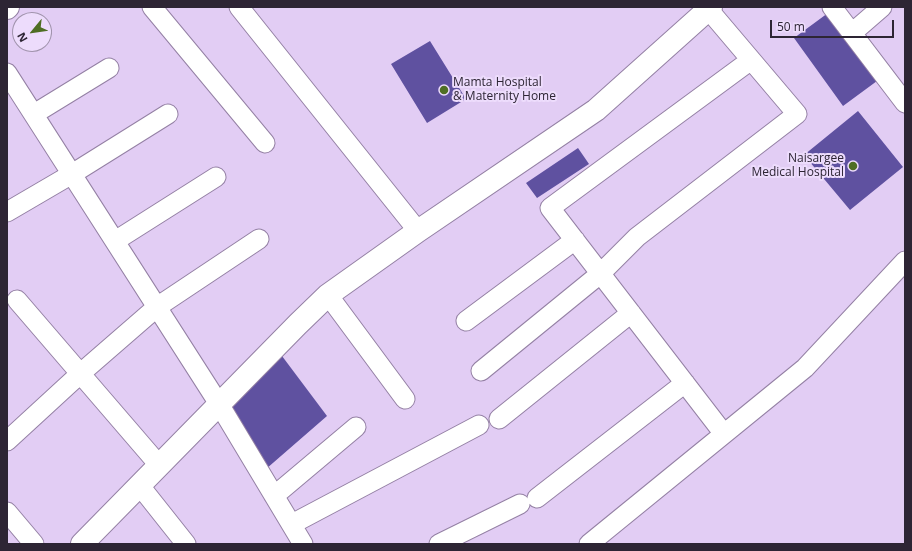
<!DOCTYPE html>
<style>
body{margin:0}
#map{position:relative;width:912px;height:551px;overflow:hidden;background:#e2cdf4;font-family:"Open Sans",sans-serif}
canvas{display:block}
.frame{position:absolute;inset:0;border:8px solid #2d2534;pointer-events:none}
.north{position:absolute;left:12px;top:12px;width:40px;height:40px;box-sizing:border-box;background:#eddcfc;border:1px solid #a093ac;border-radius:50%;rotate:241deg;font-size:11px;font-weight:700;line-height:16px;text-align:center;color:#2d2534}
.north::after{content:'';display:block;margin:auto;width:14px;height:18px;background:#4f6e24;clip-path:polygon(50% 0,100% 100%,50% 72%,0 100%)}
.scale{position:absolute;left:770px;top:20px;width:124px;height:18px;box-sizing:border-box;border:2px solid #2d2534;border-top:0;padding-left:5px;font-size:12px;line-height:14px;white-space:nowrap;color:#2d2534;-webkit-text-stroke:3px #eddcfc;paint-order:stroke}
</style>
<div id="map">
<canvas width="912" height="551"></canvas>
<div class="frame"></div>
<div class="north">N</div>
<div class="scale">50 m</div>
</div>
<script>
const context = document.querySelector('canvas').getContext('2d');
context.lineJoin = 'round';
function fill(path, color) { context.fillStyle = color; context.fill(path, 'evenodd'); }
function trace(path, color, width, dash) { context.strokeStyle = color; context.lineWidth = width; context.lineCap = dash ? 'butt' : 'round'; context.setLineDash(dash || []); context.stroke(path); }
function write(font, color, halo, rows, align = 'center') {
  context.font = font + ' "Open Sans",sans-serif'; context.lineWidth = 4; context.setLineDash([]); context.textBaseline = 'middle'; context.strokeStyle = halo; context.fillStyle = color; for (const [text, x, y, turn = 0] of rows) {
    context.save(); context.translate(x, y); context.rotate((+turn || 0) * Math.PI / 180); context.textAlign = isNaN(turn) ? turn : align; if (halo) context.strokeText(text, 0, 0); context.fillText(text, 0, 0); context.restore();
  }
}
const building = new Path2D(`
 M828 13 877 81 843 106 794 38Z
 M430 41 466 99 427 123 391 64Z
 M858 111 903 167 850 210 804 155Z
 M578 148 589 164 537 198 526 183Z
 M279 352 327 416 266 469 225 406Z`);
const street = new Path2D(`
 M152 7 265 143
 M239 7 418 231
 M832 7 905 103
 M852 33 882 7
 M7 73 219 404 303 544
 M34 114 109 68
 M7 212 72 174 168 114
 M115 241 216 177
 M328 295 405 399
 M17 300 159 465
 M466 321 575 240
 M481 371 600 274 637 237 797 114 708 9
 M499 419 631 313
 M724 434 550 208 751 60
 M7 441 81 373 157 307 259 239
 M140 486 186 544
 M274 496 356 427
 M537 498 685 383
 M7 512 34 544
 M292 524 479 425
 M439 544 520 504
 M589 544 805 368 905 261`);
const secondary = new Path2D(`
 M7 8 8 7
 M82 544 298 324 328 295 418 231 596 110 711 7`);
const markers = [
 [444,90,5,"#4f6e24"],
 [853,166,5,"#4f6e24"]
];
const poiNames = [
 ["Mamta Hospital",453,83],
 ["& Maternity Home",453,97],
 ["Naisargee",844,159,"right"],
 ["Medical Hospital",844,173,"right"]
];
fill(building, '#5f51a0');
trace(street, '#9480a4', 21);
trace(secondary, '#9480a4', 24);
trace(street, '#fff', 19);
trace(secondary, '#fff', 22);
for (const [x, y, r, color] of markers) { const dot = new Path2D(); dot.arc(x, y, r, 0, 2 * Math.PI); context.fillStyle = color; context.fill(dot); trace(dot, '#eddcfc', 1.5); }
write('12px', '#2d2534', '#eddcfc', poiNames, 'left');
</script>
